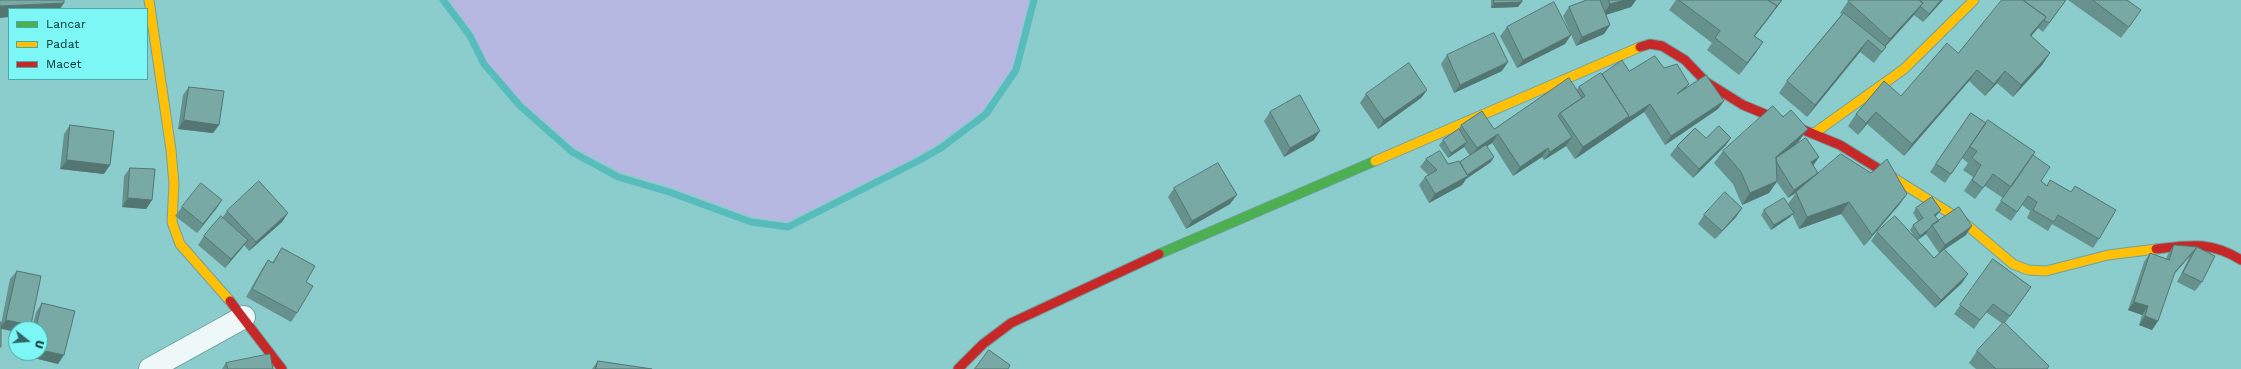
<!DOCTYPE html>
<style>
body{margin:0}
#map{position:relative;width:2241px;height:369px;overflow:hidden;background:#8bcdcd;font-family:"Work Sans",sans-serif}
canvas{display:block}
.legend{position:absolute;left:8px;top:8px;width:140px;height:72px;box-sizing:border-box;background:#7df7f5;border:1px solid #4da7a5;margin:0;padding:5px 7px;list-style:none;font-size:12px;color:#052f2e}
.legend li{display:flex;align-items:center;gap:8px;height:20px}
.legend b{width:20px;border:1px solid #4da7a5}
.north{position:absolute;left:8px;top:321px;width:40px;height:40px;box-sizing:border-box;background:#7df7f5;border:1px solid #4da7a5;border-radius:50%;rotate:107deg;font-size:11px;font-weight:700;line-height:16px;text-align:center;color:#052f2e}
.north::after{content:'';display:block;margin:auto;width:14px;height:18px;background:#346666;clip-path:polygon(50% 0,100% 100%,50% 72%,0 100%)}
</style>
<div id="map">
<canvas width="2241" height="369"></canvas>
<ul class="legend">
<li><b style="height:5px;background:#4caf50"></b>Lancar</li>
<li><b style="height:5px;background:#ffc107"></b>Padat</li>
<li><b style="height:5px;background:#c62828"></b>Macet</li>
</ul>
<div class="north">U</div>
</div>
<script>
const context = document.querySelector('canvas').getContext('2d');
context.lineJoin = 'round';
function fill(path, color) { context.fillStyle = color; context.fill(path, 'evenodd'); }
function trace(path, color, width, dash) { context.strokeStyle = color; context.lineWidth = width; context.lineCap = dash ? 'butt' : 'round'; context.setLineDash(dash || []); context.stroke(path); }
const green = new Path2D(`
 M449 0H1029L1012 68 983 110 938 144 918 156 787 222 752 217 671 187 620 172 575 148 523 103 487 62 474 34Z`);
const stream = new Path2D(`
 M443 0 470 36 484 64 520 106 572 152 618 177 669 192 751 222 788 227 920 160 941 148 986 114 1016 70 1034 0`);
const street = new Path2D(`
 M150 369 244 317`);
const fast = new Path2D(`
 M1159 254 1375 161`);
const slow = new Path2D(`
 M149 0 171 150 174 184 172 222 180 244 230 301
 M1813 134 1904 69 1974 0
 M1375 161 1640 47
 M1892 177 1961 220 2013 264 2028 270 2046 271 2108 255 2156 249`);
const jam = new Path2D(`
 M1640 47 1650 44 1662 46 1685 60 1706 82 1743 105 1840 145 1892 177
 M2156 249C2190 245 2210 241 2241 260
 M230 301 282 369
 M958 369 983 344 1011 323 1159 254`);
const wall = new Path2D(`
 M1491 0H1522L1518 7 1491 8Z
 M1587 0H1636L1631 7 1606 15 1610 25 1604 34 1576 46 1563 16 1569 7Z
 M1676 0H1782L1755 36 1763 42 1739 75 1707 50 1712 43 1669 10Z
 M1849 0H1943L1923 22 1914 15 1885 47H1886L1874 63 1860 52 1807 117 1779 93 1787 81 1842 14 1840 13Z
 M2066 0 2043 32 2038 28 2031 36 2050 53 2042 65 2013 97 1997 83 1985 96 1969 81 1904 156 1867 124 1858 135 1848 126 1856 114 1901 96 1958 53Z
 M2068 0H2127L2133 22 2121 38Z
 M1507 27 1571 35 1565 44 1517 68 1500 36Z
 M1447 55 1502 71 1454 93 1441 64Z
 M1664 68 1689 84 1684 90 1724 101 1718 109 1665 145 1644 112 1575 159 1566 146 1544 160 1542 157 1513 176 1492 143 1487 146 1491 162 1466 179 1462 185 1429 203 1419 185 1425 177 1428 175 1420 167 1426 159 1448 164 1460 162 1470 156 1464 147 1448 158 1439 145 1443 140 1459 129 1461 125 1494 129 1577 90 1579 87 1602 74Z
 M189 87 219 125 213 133 178 129 183 95Z
 M1427 90 1421 98 1378 129 1360 103 1366 94Z
 M1270 112 1314 140 1284 157 1264 121Z
 M1971 113 2033 155 2041 181 2047 186 2050 180 2071 192 2075 186 2099 239 2093 248 2052 224 2048 231 2027 218 2030 211 2022 205 2011 221 1995 210 2007 192 2003 198 1985 186 1975 199 1964 191 1973 177 1963 170 1968 163 1962 158 1945 183 1930 172Z
 M70 125 104 174 60 169 64 134Z
 M1706 138H1731L1725 146 1693 178 1670 155 1677 146Z
 M1799 141 1791 149 1819 157 1813 165 1818 173H1871L1907 194 1899 205 1864 246 1841 214 1799 229 1792 214 1790 217 1771 230 1761 215 1764 210 1788 204 1796 193 1788 198 1777 182 1769 193 1742 205 1733 184 1714 163 1723 151Z
 M130 168 152 200 146 209 122 207 124 176Z
 M1174 188 1230 204 1186 229 1168 197Z
 M222 200 216 209 197 233 175 216 182 207Z
 M1742 208 1736 217 1715 239 1698 224 1704 215Z
 M1916 208 1937 215 1935 216 1939 221 1966 235 1945 249 1962 283 1935 308 1871 241 1877 232 1913 234 1910 230 1913 225 1918 221 1913 213ZM1926 234 1939 253 1934 258 1918 240Z
 M227 211 288 213 282 222 249 251 244 245 225 268 198 245 204 236 222 218Z
 M2174 245 2197 247 2202 282 2195 291 2177 282 2190 256 2174 274 2158 321 2152 330 2139 325 2142 315 2128 310 2144 262 2150 253 2166 259 2168 254Z
 M282 248 297 313 291 322 246 297 262 269 268 260 272 263Z
 M1993 259 2031 287 2005 323 2049 366 2047 369H1976L1969 363 1977 351 2003 324 1986 312 1974 329 1954 314Z
 M17 271 16 332 1 329V324L10 279Z
 M42 303 58 364 26 356V353H40V329H32L36 312Z
 M598 361 652 369H592Z
 M226 363 273 369H222Z`);
const shadedWall = new Path2D(`
 M1625 0H1636L1631 7 1602 16 1610 4Z
 M1782 0 1769 18 1746 47 1754 36Z
 M1941 0H1943L1923 22 1929 14Z
 M1522 2 1518 7 1491 8 1494 3Z
 M64 3 60 9H9V17L0 18V6Z
 M1923 3 1914 15 1882 50 1890 39Z
 M2046 17 2038 28 2022 47 2030 35Z
 M1610 25 1604 34 1576 46 1582 37Z
 M1571 35 1565 44 1517 68 1523 60Z
 M1868 40 1860 52 1807 117 1815 105Z
 M1763 42 1755 54 1739 75 1747 63Z
 M2050 53 2042 65 2013 97 2021 85Z
 M1508 62 1502 71 1454 93 1460 85Z
 M1977 70 1969 81 1904 156 1912 144Z
 M2005 71 1997 83 1985 96 1994 84Z
 M1689 84 1682 92 1677 94Z
 M1427 90 1421 98 1378 129 1384 120Z
 M1724 101 1718 109 1665 145 1671 136Z
 M1650 104 1644 112 1575 159 1583 147 1629 116Z
 M1876 112 1867 124 1858 135 1866 123Z
 M184 120 219 125 213 133 178 129Z
 M1808 129 1799 141 1776 162V157Z
 M1320 131 1314 140 1284 157 1290 148Z
 M1498 134 1492 143 1471 157 1477 148Z
 M1572 137 1566 146 1544 160 1550 152Z
 M1731 138 1725 146 1693 178 1699 169Z
 M1467 142 1464 147 1448 158 1451 153Z
 M1548 148 1542 157 1513 176 1520 167Z
 M1494 157 1491 162 1466 179 1462 185 1429 203 1435 194 1464 177Z
 M1819 157 1813 166 1811 162Z
 M67 160 110 165 104 174 60 169Z
 M1818 173 1812 182 1788 198 1794 190Z
 M1777 181 1769 193 1742 205 1750 193Z
 M1907 194 1899 205 1864 246 1872 235Z
 M1237 195 1230 204 1186 229 1192 221Z
 M128 198 152 200 146 209 122 207Z
 M222 200 216 209 197 233 203 224Z
 M1849 202 1841 214 1799 229 1807 217Z
 M1742 208 1736 217 1715 239 1722 231Z
 M1941 210 1937 215 1931 219 1934 215Z
 M288 213 282 222 249 251 256 242Z
 M1794 213 1790 217 1771 230 1774 225Z
 M1972 226 1966 235 1939 253 1945 245Z
 M1929 229 1926 234 1917 240 1920 236Z
 M248 240 242 248 225 268 231 259Z
 M2197 247 2190 256 2169 280 2175 272Z
 M1968 274 1962 283 1935 308 1941 300Z
 M2134 302 2148 306 2142 315 2128 310Z
 M2145 316 2158 321 2152 330 2139 325Z
 M6 320 31 325 28 329H16V332L0 328Z
 M40 350 64 355 58 364 26 356 28 353H40Z`);
const building = new Path2D(`
 M0 0H64V3L0 6Z
 M1494 0H1522V2L1494 3Z
 M1587 0H1600L1610 25 1582 37 1569 7Z
 M1609 0H1625L1610 4Z
 M1679 0H1768L1777 6 1754 36 1763 42 1747 63 1715 38 1720 31Z
 M1768 0H1782L1775 9 1777 6Z
 M1849 0H1919L1923 3 1890 39 1848 1Z
 M1919 0H1941L1929 14 1920 6 1923 3Z
 M2002 0H2023L2046 17 2030 35 2050 53 2021 85 2005 71 1994 84 1977 70 1912 144 1876 112 1866 123 1856 114 1884 81 1901 96 1947 43 1958 53Z
 M2023 0H2066L2049 23 2044 20 2046 17Z
 M2093 0H2127L2141 10 2129 27Z
 M1554 2 1571 35 1523 60 1507 27Z
 M1844 13 1886 47 1882 52 1868 40 1815 105 1787 81Z
 M1494 33 1508 62 1460 85 1447 55Z
 M1655 56 1664 68 1677 64 1689 84 1677 94 1706 75 1724 101 1671 136 1650 104 1627 119 1629 116 1602 74 1622 60 1629 71Z
 M1409 63 1427 90 1384 120 1366 94Z
 M1601 73 1629 116 1583 147 1560 113 1585 96 1579 87Z
 M1569 78 1582 98 1560 113 1558 116 1572 137 1550 152 1548 148 1520 167 1498 134 1477 148 1461 125 1482 111 1494 129Z
 M189 87 224 91 219 125 184 120Z
 M1300 95 1320 131 1290 148 1270 112Z
 M1773 106 1783 117 1791 110 1808 129 1776 157 1777 181 1750 193 1741 172 1723 151Z
 M1971 113 1986 123 1951 174 1936 164Z
 M1988 120 2035 152 2011 187 1993 174 1983 188 1972 180 1981 165 1972 158 1977 151 1970 147Z
 M70 125 114 131 110 165 67 160Z
 M1719 126 1731 138 1699 169 1677 146 1695 128 1706 138Z
 M1459 129 1467 142 1451 153 1443 140Z
 M1806 138 1819 157 1811 162 1818 173 1794 190 1777 163 1776 158Z
 M1486 145 1494 157 1467 175 1460 162Z
 M1440 151 1448 164 1459 161 1468 176 1435 194 1425 177 1437 170 1426 159Z
 M1841 154 1871 173 1887 159 1907 194 1872 235 1849 202 1807 217 1796 192Z
 M2033 155 2050 167 2041 181 2047 186 2050 180 2071 192 2075 186 2116 210 2099 239 2058 215 2054 222 2033 210 2037 202 2028 196 2017 212 2001 201Z
 M1218 163 1237 195 1192 221 1174 188Z
 M130 168 155 169 152 200 128 198Z
 M259 181 288 213 256 242 227 211Z
 M201 183 222 200 203 224 182 207Z
 M1725 192 1742 208 1722 231 1704 215Z
 M1932 197 1941 210 1934 215 1939 221 1932 225 1929 229 1920 236 1913 225 1923 218 1916 208Z
 M1784 198 1794 213 1774 225 1764 210Z
 M1959 207 1972 226 1945 245 1932 225Z
 M221 216 248 240 231 259 204 236Z
 M1895 216 1934 258 1944 249 1968 274 1941 300 1877 232Z
 M2174 245 2197 247 2175 272 2158 321 2145 316 2148 306 2134 302 2150 253 2169 260Z
 M2197 247 2215 256 2202 282 2183 273Z
 M282 248 315 266 306 282 313 286 297 313 252 289 268 260 273 263Z
 M1993 259 2031 287 2010 316 1993 304 1980 320 1960 305Z
 M17 271 41 276 31 325 6 320Z
 M42 303 75 311 64 355 40 350V329H36Z
 M0 322H1V347H0Z
 M2004 322 2049 366 2047 369H1996L1977 351Z
 M989 350 1010 365 1008 369H975Z
 M270 354 273 369H228L226 363Z
 M598 361 652 369H596Z`);
fill(green, '#b7b8e2');
trace(stream, '#57bcbb', 7);
trace(street, '#71a0a0', 24);
trace(fast, '#71a0a0', 11);
trace(slow, '#71a0a0', 11);
trace(jam, '#71a0a0', 11);
trace(street, '#eef8f8', 22);
trace(fast, '#4caf50', 9);
trace(slow, '#ffc107', 9);
trace(jam, '#c62828', 9);
fill(wall, '#67918d');
fill(shadedWall, '#547673');
fill(building, '#78a9a4');
trace(building, '#547673', 1);
</script>
